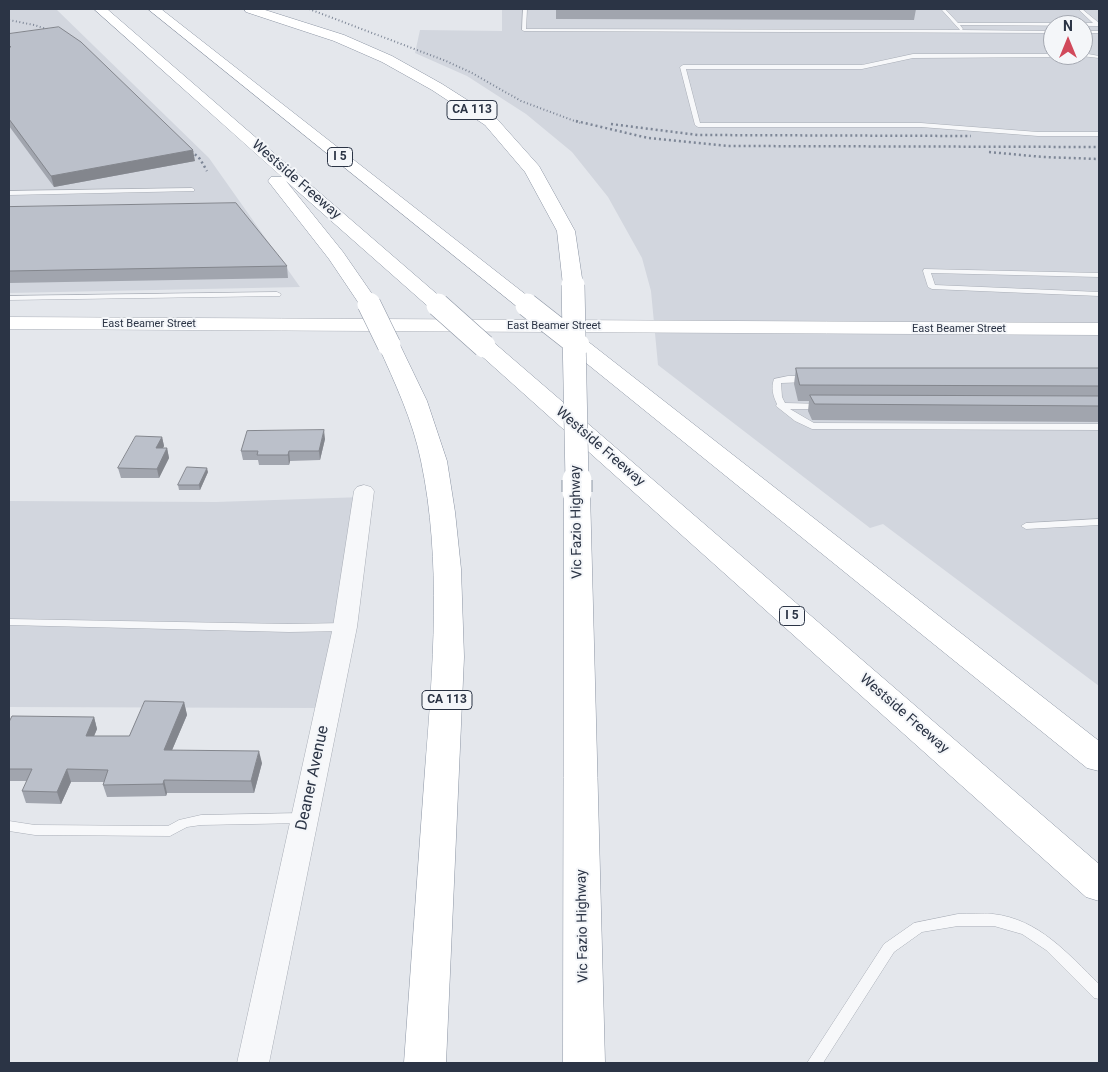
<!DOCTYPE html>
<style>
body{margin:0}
#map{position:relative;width:1108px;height:1072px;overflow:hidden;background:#e4e7ec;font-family:Roboto,sans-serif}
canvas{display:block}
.frame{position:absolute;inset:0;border:10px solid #2b3445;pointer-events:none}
.north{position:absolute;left:1043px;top:15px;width:50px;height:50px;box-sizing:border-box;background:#f4f6f9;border:1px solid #a4a8b1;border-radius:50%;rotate:0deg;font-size:14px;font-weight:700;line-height:20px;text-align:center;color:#2b3445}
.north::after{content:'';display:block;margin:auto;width:18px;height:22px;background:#d1495b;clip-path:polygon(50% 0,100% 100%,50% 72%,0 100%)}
</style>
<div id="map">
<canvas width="1108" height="1072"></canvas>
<div class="frame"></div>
<div class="north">N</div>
</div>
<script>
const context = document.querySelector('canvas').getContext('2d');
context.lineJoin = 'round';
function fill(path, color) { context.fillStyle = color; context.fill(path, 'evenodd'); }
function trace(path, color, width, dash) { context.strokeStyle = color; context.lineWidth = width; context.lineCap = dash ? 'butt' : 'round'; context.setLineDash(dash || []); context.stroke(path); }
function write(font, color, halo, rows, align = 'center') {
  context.font = font + ' Roboto,sans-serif'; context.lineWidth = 4; context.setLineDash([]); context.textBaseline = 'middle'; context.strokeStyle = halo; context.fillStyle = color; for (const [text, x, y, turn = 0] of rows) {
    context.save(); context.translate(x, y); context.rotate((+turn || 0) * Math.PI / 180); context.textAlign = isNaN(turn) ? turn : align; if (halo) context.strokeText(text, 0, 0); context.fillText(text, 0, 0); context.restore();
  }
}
const built = new Path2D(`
 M9 9H56L209 158 300 287 9 293Z
 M502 9H1099V686L883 524 870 528 658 365 651 291 642 258 608 197 572 152 526 114 467 76 415 53 420 30 502 31ZM1053 25H1083V55H1053Z
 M363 497 318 708 9 707V501L216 502Z`);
const lane = new Path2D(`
 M523 9H527L526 29 960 30 941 9H945L958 23H1093L1078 9H1082L1099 23V26L960 25 963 29 962 30 1053 31V33L524 31 522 30Z
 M1083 31H1099V33H1083Z
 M1083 53 1099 56V58L1081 56Z
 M913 54H1053V55H1076L1073 57 913 58 862 69H686L700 123H921L1038 132H1099V136H1038L921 127H698L695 125 680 67 683 65H862Z
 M192 188 194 189V191L9 195V191Z
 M924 269 1099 273V277L931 273 935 285 1099 292V296L932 289 928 287 923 271Z
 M277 292 281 294 280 296 9 300V296Z
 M788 376H808L812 379 808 382 781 383 782 397 785 403 824 404 825 406 824 408 821 409H790L814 423 1099 424V430L812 429 795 421 776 406 777 404C773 396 771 388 774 379Z
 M1099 519V525L1026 529 1021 526 1026 523Z
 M9 619 289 624 345 623 350 627 345 631 289 632 9 625Z
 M304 813 309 815 310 818 309 821 304 823 201 825 187 827 170 836 35 835 9 831V821L35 825 168 826 179 820 201 815Z
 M958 914C970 914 982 913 993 914 1039 919 1068 954 1099 984V999L1094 998 1046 950 1022 934 994 926H958L922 932 894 952 823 1063H807L884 944 914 923Z`);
const street = new Path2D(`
 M364 485 371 487 374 491 357 627 269 1063H237L333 627 354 491 357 487Z`);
const secondary = new Path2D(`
 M9 317 1099 323V335L9 329Z`);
const highway = new Path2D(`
 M94 9H107L445 301 448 305 445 309 438 311 431 309 286 181 343 252 379 304 376 308 369 310 362 308 329 259 268 181 271 177H282Z
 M148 9H161L534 301 537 305 534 309 527 311 520 309Z
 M244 9H262L344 35 392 56 442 84 497 119 539 166 575 231 583 285 580 289 573 291 566 289 563 285 557 231 525 172 485 125 432 90 382 62 334 41 246 12Z
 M389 338 397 340 400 345 427 401 447 461 455 512 461 569 464 657 446 1063H404C411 965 418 867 425 770 433 670 442 560 421 461 413 421 395 383 378 345L381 340Z
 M578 338 586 340 1099 741V771L1087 768 570 350 567 345 570 340Z
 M484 339 492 341 1099 864V901L1086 897 476 351 473 346 476 341Z
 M577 484 586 486 590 492 605 1063H563L564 492 568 486Z`);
const railFar1 = new Path2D(`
 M309 9 446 61 472 73 521 101 580 123
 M9 20 34 25 62 34`);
const rail = new Path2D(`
 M576 121 648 138 728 146 1099 147
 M611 124 698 135 971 136
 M184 144 200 159 207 171
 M989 152 1043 157 1099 159`);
const highwayBridgeFar1 = new Path2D(`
 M573 285 577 481
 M369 304 389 345
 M438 305 484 346
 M527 305 578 345`);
const highwayBridge = new Path2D(`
 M577 480V492`);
const wall = new Path2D(`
 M556 9H916L914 20 556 19Z
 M9 34 195 161 54 187 9 126Z
 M9 207 287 266 288 278 9 283Z
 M796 368H1099V422L812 420 808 411 809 401H798L794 384Z
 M162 437 164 446 163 448H167L169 458 159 478H121L118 468Z
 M325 439 320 460 290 461 289 465H259L258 460H243L241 451Z
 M208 472 200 490H179L178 485Z
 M184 702 187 715 172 750 262 763 254 793H167L166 796 107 797 103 785 104 782H71L61 804 26 803 22 791 27 781H9V722L94 717 97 729 94 736H129Z`);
const shadedWall = new Path2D(`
 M193 150 195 161 54 187 51 176Z
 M324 430 325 439 320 460 319 451Z
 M162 437 164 446 158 457 156 448Z
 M167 448 169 458 159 478 157 469Z
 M289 451 290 461 289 465 288 455Z
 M207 468 208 472 200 490 199 485Z
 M184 702 187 715 167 762 164 750Z
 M94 717 97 729 89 748 86 736Z
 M259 751 262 763 254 793 251 781Z
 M67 769 71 782 61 804 57 792Z
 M164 780 167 793 166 796 163 784Z`);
const building = new Path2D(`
 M59 27 81 42 193 150 51 176 9 119V47H11L9 45V34Z
 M236 203 287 266 9 271V207Z
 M796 368H1099V386L800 385Z
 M810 395 1099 396V406L815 404Z
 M324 430 319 451H289L288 455H257L258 451H241L247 431Z
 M136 436 162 437 156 448H167L157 469 118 468Z
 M187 467 207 468 199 485H178Z
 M145 701 184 702 164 750 259 751 251 781 164 780 163 784 103 785 108 770 67 769 57 792 22 791 32 769H9V722L12 716 94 717 86 736H129Z`);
const farStreetnames = [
 ["East Beamer Street",149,324],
 ["East Beamer Street",554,326],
 ["East Beamer Street",959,329]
];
const shields = [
 [472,110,50],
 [340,157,25],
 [792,616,25],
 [447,700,50]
];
const shieldNames = [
 ["CA 113",472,110],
 ["I 5",340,157],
 ["I 5",792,616],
 ["CA 113",447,700]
];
const streetNames = [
 ["Westside Freeway",296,180,41],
 ["Westside Freeway",600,447,41],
 ["Vic Fazio Highway",577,522,-91],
 ["Westside Freeway",904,714,41],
 ["Vic Fazio Highway",583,926,-91]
];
const nearStreetnames = [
 ["Deaner Avenue",313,778,-78]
];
fill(built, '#d2d6de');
trace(lane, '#a9aeb7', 1);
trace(street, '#a9aeb7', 1);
trace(secondary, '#a9aeb7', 1);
trace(highway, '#8b94a3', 1);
fill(lane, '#f7f8fa');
fill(street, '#f7f8fa');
fill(secondary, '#fff');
fill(highway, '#fff');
trace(railFar1, '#7d8696', 2, [1, 2.5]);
trace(rail, '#7d8696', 2.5, [2, 3]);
trace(highwayBridgeFar1, '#8b94a3', 24, []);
trace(highwayBridge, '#8b94a3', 31, []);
trace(highwayBridgeFar1, '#fff', 23);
trace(highwayBridge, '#fff', 29);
fill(wall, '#a1a5ae');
fill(shadedWall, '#83868d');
fill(building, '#bbc0ca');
trace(building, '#83868d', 1);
write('11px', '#2b3445', '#f4f6f9', farStreetnames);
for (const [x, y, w] of shields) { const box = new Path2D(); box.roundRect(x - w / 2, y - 9.5, w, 19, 4); context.fillStyle = '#f4f6f9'; context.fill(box); trace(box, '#2b3445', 1); }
write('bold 12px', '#2b3445', null, shieldNames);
write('14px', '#2b3445', '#f4f6f9', streetNames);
write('16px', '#2b3445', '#f4f6f9', nearStreetnames);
</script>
